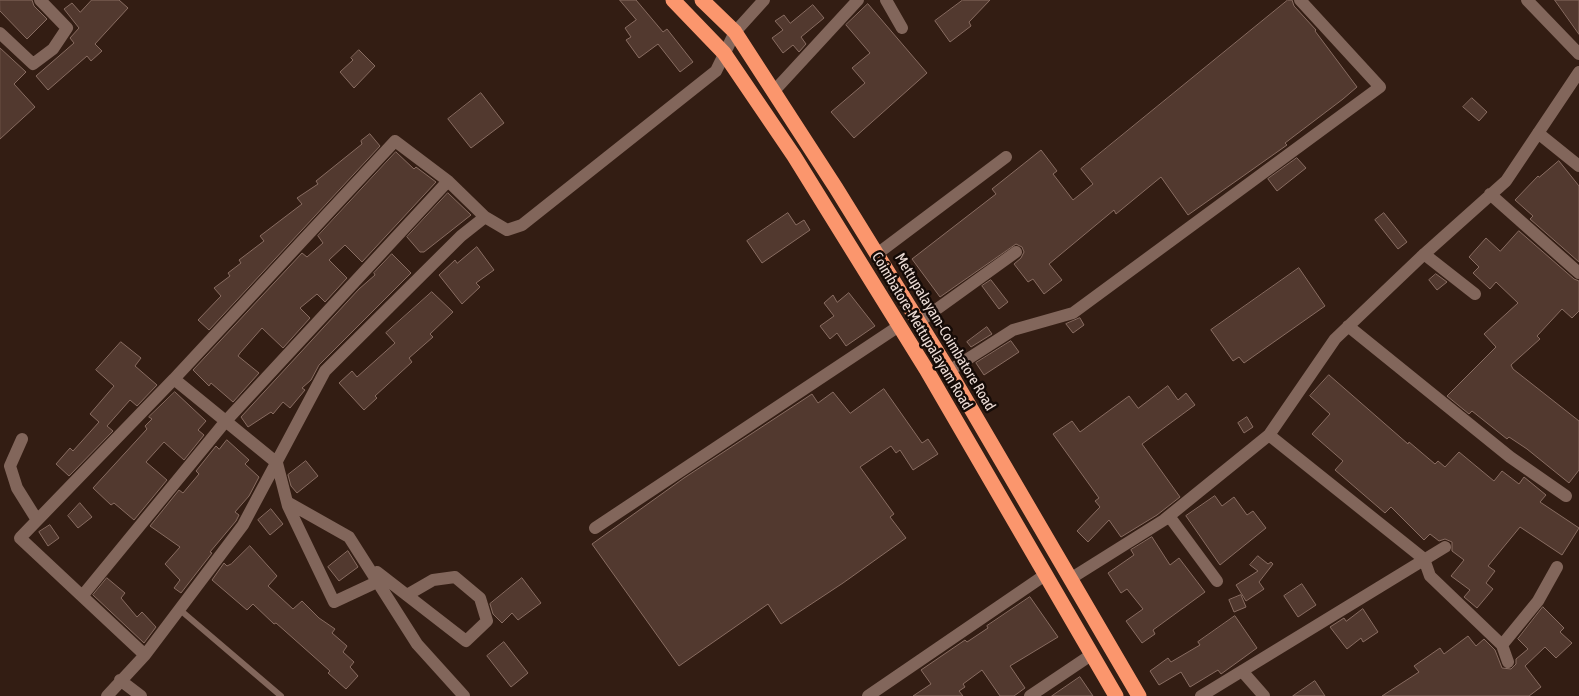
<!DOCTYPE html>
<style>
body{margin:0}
canvas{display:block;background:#331d13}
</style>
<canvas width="1579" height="696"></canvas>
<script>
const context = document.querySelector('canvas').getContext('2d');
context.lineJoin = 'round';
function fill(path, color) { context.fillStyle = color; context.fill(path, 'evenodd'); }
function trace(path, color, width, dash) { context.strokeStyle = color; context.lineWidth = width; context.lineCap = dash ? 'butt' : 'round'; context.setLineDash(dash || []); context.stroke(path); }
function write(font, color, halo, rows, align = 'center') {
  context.font = font + ' "Asap Condensed",sans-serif'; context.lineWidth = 5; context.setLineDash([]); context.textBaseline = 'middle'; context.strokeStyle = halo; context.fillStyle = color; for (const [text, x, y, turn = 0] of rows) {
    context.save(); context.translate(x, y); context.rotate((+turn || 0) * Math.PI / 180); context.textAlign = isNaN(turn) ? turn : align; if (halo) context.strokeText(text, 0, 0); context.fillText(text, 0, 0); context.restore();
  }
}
const building = new Path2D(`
 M0 0H32L34 6 47 19 27 39 0 11Z
 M92 0H119L128 8 95 44 102 51 91 61 87 56 48 90 36 76 74 43 70 38 79 28 64 9 72 3 80 12Z
 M620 0H636L663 32 667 29 693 62 680 72 658 44 639 58 626 40 631 37 625 28 636 20Z
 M963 0H990L969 22 971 26 950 42 935 21Z
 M1288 0H1292L1294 6 1316 30 1315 31 1357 87 1343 99 1285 143 1287 145 1188 215 1161 177 1116 214 1114 210 1049 264 1062 280 1044 294 1033 279 1028 282 1014 264 1021 258 1024 252 1022 247 1016 244 940 297 912 259 996 194 992 189 1041 150 1057 171 1053 174 1073 200 1093 184 1081 169Z
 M1555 0H1579V34Z
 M868 4 927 73 854 138 831 112 865 83 852 68 870 53 846 25Z
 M813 5 824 18 801 37 806 44 799 52 793 45 783 53 772 38 783 30 775 21 784 15 790 23Z
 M0 48 26 72 14 84 35 107 0 139Z
 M359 50 375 66 354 88 340 72 353 60 351 58Z
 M481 93 504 123 471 148 448 119Z
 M1472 98 1487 112 1479 121 1463 107Z
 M370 134 380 146 209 330 198 320 221 296 214 288 230 276 228 273 241 263 239 260 264 241 260 236 302 204 297 198 318 184 316 181 362 144 361 141Z
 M396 152 414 169 416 167 436 182 362 262 345 245 329 260 347 278 325 302 317 294 300 308 310 318 283 348 262 328 240 353 238 356 259 373 233 402 211 383 209 386 193 370 302 253 307 257 323 243 318 236Z
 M1297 158 1306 168 1277 191 1268 179Z
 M1559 161 1579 186V262L1530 219 1533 216 1515 200 1538 176 1539 177Z
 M448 193 471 215 424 252H420L407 237Z
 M788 213 796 225 804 220 810 230 762 263 747 241Z
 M1384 213 1407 242 1398 249 1375 220Z
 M1519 231 1574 279 1579 281V311L1572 318 1562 309 1537 336 1540 339 1511 365 1513 369 1579 421V470L1569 483 1527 449 1509 437 1507 439 1472 411 1469 414 1447 396 1496 347 1484 334 1518 303 1496 282 1490 289 1473 273 1479 267 1469 257 1486 238 1500 251Z
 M477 247 494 270 476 283 480 287 462 304 439 275 455 260 457 263Z
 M392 254 411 273 319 365 311 380 302 388 305 390 290 408 283 402 273 414 271 412 248 427 241 417 359 289 375 275 374 273Z
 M1299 268 1325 306 1244 363 1239 357 1233 361 1211 330Z
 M1436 274 1447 282 1437 290 1429 280Z
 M991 280 1008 302 999 309 982 286Z
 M432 292 453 312 430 334 433 337 409 358 412 362 375 396 377 398 364 410 339 383 352 371 357 377 395 343 386 333Z
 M849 293 875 326 846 346 837 333 830 339 820 326 834 316 824 303 833 295 837 302Z
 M1080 318 1084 325 1073 333 1066 324Z
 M987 327 992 334 971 347 967 342Z
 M1011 341 1019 352 984 375 976 363Z
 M121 342 141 358 135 366 157 385 137 406 130 400 107 426 113 431 69 476 56 464 70 448 73 451 99 422 90 414 114 386 96 370Z
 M1329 375 1408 444 1409 442 1435 464 1438 461 1445 467 1459 452 1494 481 1502 471 1519 484 1524 477 1546 495 1540 502 1579 528 1562 555 1520 527 1488 566 1495 571 1486 583 1493 589 1477 608 1464 597 1470 590 1451 576 1464 560 1452 551V542L1445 539 1439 541 1430 534 1424 540 1391 507 1385 513 1335 470 1343 461 1312 434 1330 414 1310 396Z
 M1168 386 1178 400 1186 393 1195 405 1142 444 1180 497 1157 515 1121 537 1109 520 1088 542 1077 531 1100 507 1095 501 1099 498 1053 434 1072 421 1080 432 1129 396 1138 408Z
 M884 389 922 443 928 439 938 454 913 470 900 450 896 453 891 446 860 467 894 514 890 517 906 538 843 583 781 624 768 604 679 666 592 544 684 478 812 394 818 403 833 392 850 413Z
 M175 392 206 421 198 430 204 435 184 460 164 442 146 462 167 480 134 520 114 503 111 505 93 488 147 429 145 426 152 419 149 417Z
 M1247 417 1253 427 1244 433 1238 423Z
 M227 440 249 460 245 464 259 477 249 496 235 512 239 515 236 521 210 552 212 553 181 593 174 588 180 580 165 564 180 547 150 526 179 490 183 493 199 474 196 471 216 446 219 449Z
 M306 461 318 476 297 493 291 486 288 475Z
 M1215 496 1222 506 1234 497 1247 515 1253 511 1266 528 1220 565 1186 516Z
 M80 503 92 517 78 528 68 516Z
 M271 509 283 524 270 535 258 520Z
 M50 525 59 538 48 546 39 532Z
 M1152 537 1170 565 1179 558 1205 592 1153 630 1155 634 1142 643 1126 621 1143 609 1127 589 1121 593 1108 573 1134 555 1131 550Z
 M250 546 277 576 268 586 293 609 302 601 319 618 335 629 332 633 347 646 343 652 354 662 350 667 358 676 346 689 328 673 330 671 276 623 274 624 253 604 247 610 212 580 224 563 227 566 231 564Z
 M348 551 358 567 339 581 328 567Z
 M1258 556 1268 564 1271 562 1273 564 1259 582 1264 589 1246 601 1236 585 1258 571 1250 565Z
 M107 578 125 593 121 598 137 617 142 612 156 627 144 643 93 595Z
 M522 578 541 603 518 620 512 613 502 623 493 614 490 604Z
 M1302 584 1316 605 1298 617 1284 596Z
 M1241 595 1246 607 1234 612 1229 600Z
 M1030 597 1058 637 1010 666 1025 688 1014 696H1000L982 670 963 684 965 687 959 691 963 696H913L931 684 921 670 965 640 967 642 988 628 987 626Z
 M1543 607 1564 628 1560 632 1572 643 1556 658 1545 647 1525 666 1541 687 1529 696H1382L1419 672 1414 666 1440 648 1444 654 1468 636 1476 646 1484 639 1495 650 1502 668 1511 669 1516 664V659L1528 649 1518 639Z
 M1363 609 1378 632 1363 642 1361 638 1347 649 1330 627 1344 618 1346 621Z
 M1235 616 1257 648 1221 674 1218 670 1190 687 1181 672 1159 685 1150 671 1168 658 1171 662 1200 645 1198 642Z
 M504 642 528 673 511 687 487 656Z
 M1080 677 1093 696H1052Z
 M1315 681 1325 696H1293Z`);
const lane = new Path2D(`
 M179 609 281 696`);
const street = new Path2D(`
 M886 0 902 28
 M1527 0 1579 54
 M0 33 33 64 53 49 67 28 40 0
 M774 91 858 0
 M1538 133 1579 166
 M1490 194 1579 273
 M877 254 1006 157
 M1424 254 1475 294
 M919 322 1016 252
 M1348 326 1510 457 1566 496
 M949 371 1013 330 1073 313 1380 87 1300 0
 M174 379 395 141 448 181 485 217
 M1269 435 1424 559 1430 576 1502 645 1538 601 1557 567
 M22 439 10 466 17 488 37 520
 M287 502 349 537 417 644 464 696
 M1169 516 1217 581
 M595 528 899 326
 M377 572 466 641 487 621 480 598 455 577 433 580 407 595
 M1070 579 1164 520 1269 435 1335 339 1421 257 1506 181 1579 72
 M83 595 225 422 448 181
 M1502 645 1508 662
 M145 655 20 538 174 379 277 463 288 506 334 602 379 581
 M1242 671 1264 696
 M120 680 141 696
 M107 696 145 655 243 525 325 371 461 236 485 217 507 230 522 225 716 71 735 32 764 0
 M868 696 1045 575
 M1030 696 1091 655
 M1201 696 1445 547`);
const highway = new Path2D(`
 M673 0 724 53 794 156 926 369 1116 696
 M702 0 735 32 836 188 949 371 1139 696`);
const streetNames = [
 ["Coimbatore-Mettupalayam Road",922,331,59],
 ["Mettupalayam-Coimbatore Road",945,332,59]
];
fill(building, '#52392f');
trace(building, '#886c61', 1);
trace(lane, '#82665b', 6);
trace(street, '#82665b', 12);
trace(highway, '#fb966d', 15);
write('15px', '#ecdcd6', '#140a06', streetNames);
</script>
